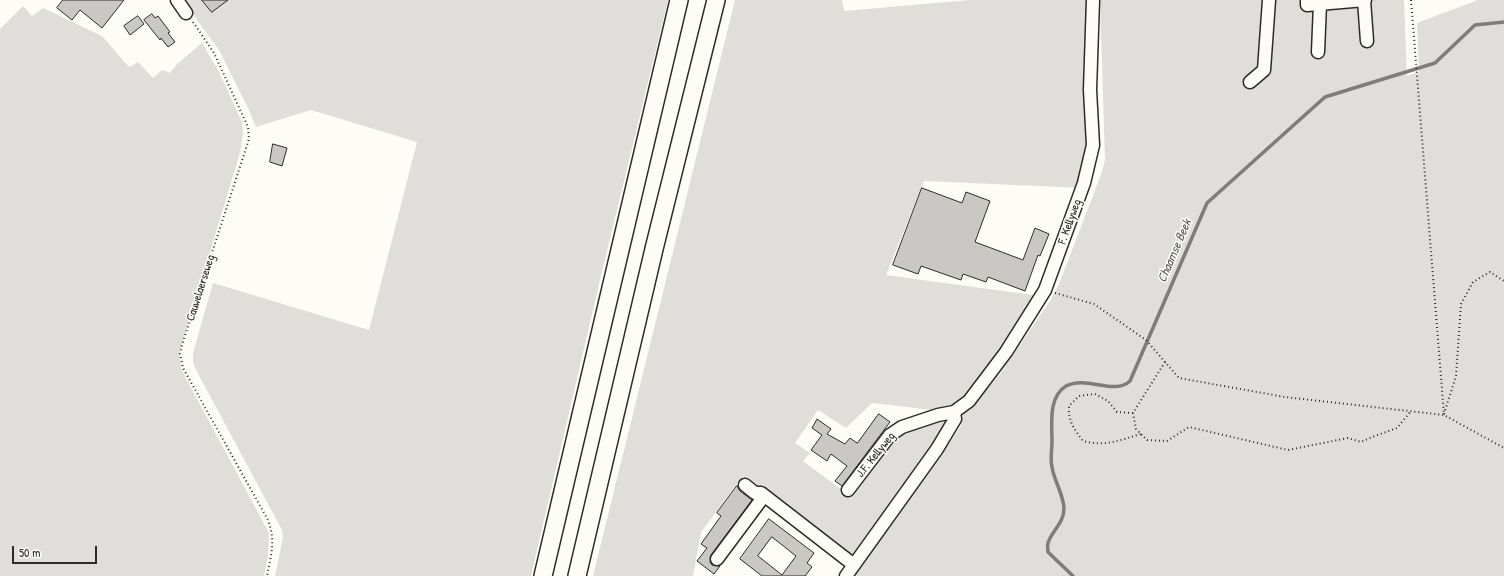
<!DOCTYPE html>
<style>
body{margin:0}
#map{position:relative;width:1504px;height:576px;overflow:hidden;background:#fdfcf7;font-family:"Patrick Hand",sans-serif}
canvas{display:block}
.scale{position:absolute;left:12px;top:546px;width:85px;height:18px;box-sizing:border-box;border:2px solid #2b2b2b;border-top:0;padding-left:5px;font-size:12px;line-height:14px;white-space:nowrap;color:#2b2b2b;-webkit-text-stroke:3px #fdfcf7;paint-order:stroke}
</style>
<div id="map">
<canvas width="1504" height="576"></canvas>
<div class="scale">50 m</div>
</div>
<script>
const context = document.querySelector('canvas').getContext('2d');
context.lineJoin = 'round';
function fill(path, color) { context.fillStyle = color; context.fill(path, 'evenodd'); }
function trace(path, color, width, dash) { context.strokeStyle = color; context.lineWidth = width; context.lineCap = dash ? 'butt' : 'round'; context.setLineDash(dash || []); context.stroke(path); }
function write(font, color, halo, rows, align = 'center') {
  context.font = font + ' "Patrick Hand",sans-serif'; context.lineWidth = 3; context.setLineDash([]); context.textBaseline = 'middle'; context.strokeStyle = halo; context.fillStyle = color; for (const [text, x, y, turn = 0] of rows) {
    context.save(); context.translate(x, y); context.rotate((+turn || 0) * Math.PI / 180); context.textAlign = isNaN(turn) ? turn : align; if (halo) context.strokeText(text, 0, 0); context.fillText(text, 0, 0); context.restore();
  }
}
const green = new Path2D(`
 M182 0H668L599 284 531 576H275L283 537 282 530 195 368 193 361V353L213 283 369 330 417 142 311 110 256 127 249 110 219 50Z
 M735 0H842L844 11 970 0H1087L1094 150 1084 188 924 181 886 275 1040 296 975 386 960 402 941 411 872 403 846 428 818 410 795 443 810 453 803 461 850 496 902 431 947 417 952 420 852 559 743 476 701 532 693 576H593Z
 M1100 0H1404L1407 76 1419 72 1417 23 1478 0H1504V576H852L947 447 961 426 963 415 982 395 1000 374 1050 301 1059 284 1102 172 1105 160Z
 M23 6 32 16 43 8 102 36 129 67 138 62 153 78 162 70 170 73 177 64 202 43 219 72 242 122 243 133 240 153 179 354 182 371 269 533 268 556 264 576H0V29Z`);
const stream = new Path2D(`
 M1073 576 1048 552C1048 550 1047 546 1048 543 1052 530 1064 524 1064 508 1063 493 1054 481 1052 467 1050 459 1052 450 1052 442 1052 424 1048 397 1066 386 1087 375 1114 396 1130 381L1207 203 1325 97 1435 63 1475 25 1504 22`);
const building = new Path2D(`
 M63 0H124L102 28 80 10 72 20 57 8Z
 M202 0H228L212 12Z
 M152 14 155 18 158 16 170 32 168 33 175 42 168 47 161 38 160 40 144 20Z
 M138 16 144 24 130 35 124 26Z
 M273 144 287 148 282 166 270 162Z
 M922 188 962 203 966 192 990 201 975 242 1023 260 1035 228 1049 234 1040 256 1038 255 1025 291 988 277 986 282 963 274 961 280 921 266 918 274 893 265Z
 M879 414 890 422 842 486 835 481 847 466 831 454 827 461 811 450 822 435 812 428 817 419 831 429 827 434 845 444 850 438 857 443Z
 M737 486 740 491 752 500 711 555 710 562 712 565 720 566 714 574 697 561 707 548 701 544 721 516 717 513Z
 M769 519 814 553 807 563 812 567 805 576H762L740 559ZM772 537 796 556 782 575 758 556Z`);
const path = new Path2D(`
 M1411 0 1444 415
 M193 22 214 53 248 127 249 139 182 345 180 354 183 368 268 520C276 542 271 554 267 576
 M1055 293 1094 304 1146 340 1179 378 1285 397 1444 415 1504 448
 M1165 362 1133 413 1136 429 1147 440 1167 441 1189 427 1288 450 1348 438 1361 442 1372 437 1397 428 1411 411
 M1133 413 1117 412 1108 401 1095 394 1079 396 1069 406C1068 421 1074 429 1083 441 1105 447 1120 440 1141 434
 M1444 414 1456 376 1461 304 1473 282 1490 272 1504 281`);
const minor = new Path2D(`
 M177 0 186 13
 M1307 0V5L1365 0
 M1364 0 1367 41
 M1318 52 1320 4
 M1250 82 1264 70 1269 0
 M745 485 755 493H761L854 565
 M848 490 890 435 902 427 938 415 954 412 969 401 1006 352 1045 290 1084 183 1093 145 1090 90 1093 0
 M717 559 764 496
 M846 576 937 449 955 419 954 412`);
const highway = new Path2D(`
 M543 576 679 0
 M577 576 654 249 716 0`);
const streetNames = [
 ["F. Kellyweg",1070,222,-70],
 ["Cauwelaerseweg",201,288,-72],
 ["J.F. Kellyweg",876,455,-51]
];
const waterNames = [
 ["Chaamse Beek",1175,251,-67]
];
fill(green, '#dfdeda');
trace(stream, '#7e7d7b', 3.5);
fill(building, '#c9c8c4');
trace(building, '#2b2b2b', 1);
trace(minor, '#2b2b2b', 15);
trace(highway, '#2b2b2b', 20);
trace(path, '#2b2b2b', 2, [1, 3]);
trace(minor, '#fdfcf7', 12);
trace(highway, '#fdfcf7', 17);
write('12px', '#2b2b2b', '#fdfcf7', streetNames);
write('italic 13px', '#5b5b5a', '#fdfcf7', waterNames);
</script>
